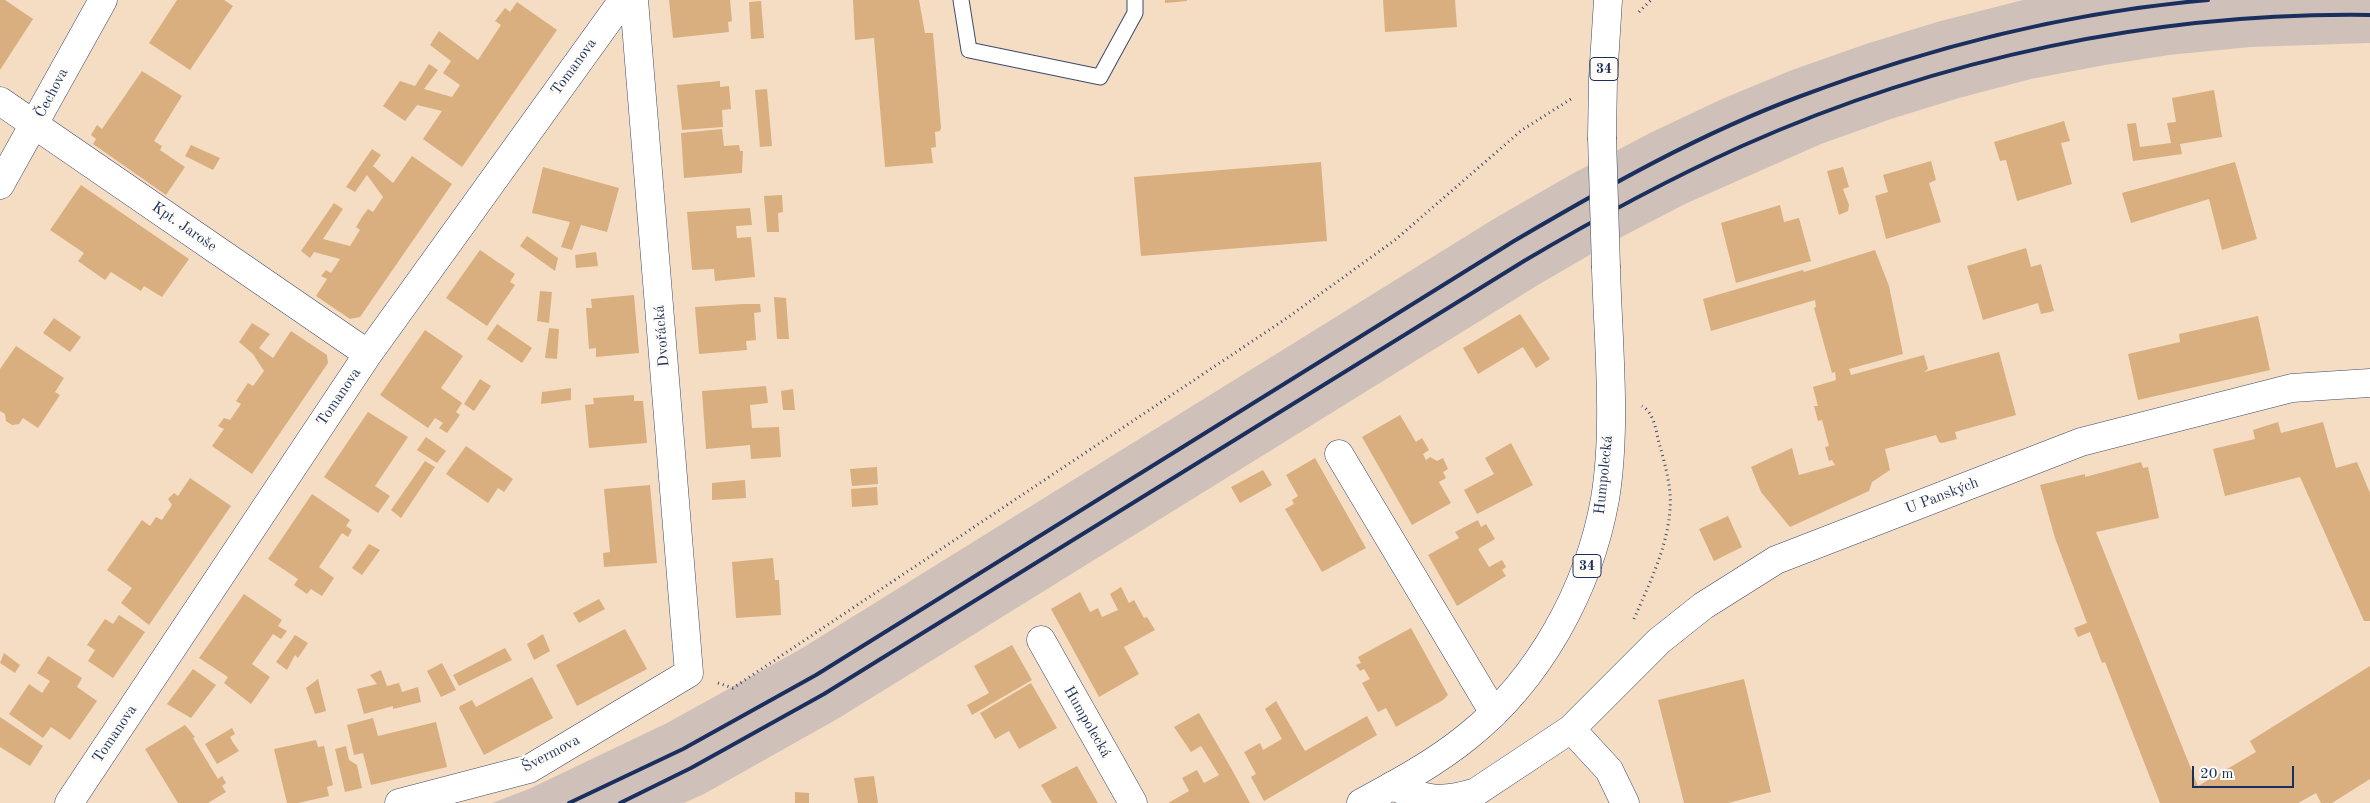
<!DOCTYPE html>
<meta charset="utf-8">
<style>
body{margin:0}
#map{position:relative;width:2370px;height:803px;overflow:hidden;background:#f4ddc2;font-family:"Old Standard TT",serif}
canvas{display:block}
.scale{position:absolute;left:2192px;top:766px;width:102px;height:22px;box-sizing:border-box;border:2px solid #1b2f5e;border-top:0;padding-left:6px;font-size:15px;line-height:18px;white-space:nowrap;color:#1b2f5e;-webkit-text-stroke:4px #fdfcf7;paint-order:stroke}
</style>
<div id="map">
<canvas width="2370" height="803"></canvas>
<div class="scale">20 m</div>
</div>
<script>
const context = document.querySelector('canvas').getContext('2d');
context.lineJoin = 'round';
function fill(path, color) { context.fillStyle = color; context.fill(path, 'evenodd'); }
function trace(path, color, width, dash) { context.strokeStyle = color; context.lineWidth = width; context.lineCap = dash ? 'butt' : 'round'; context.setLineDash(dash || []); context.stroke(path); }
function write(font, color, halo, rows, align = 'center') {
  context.font = font + ' "Old Standard TT",serif'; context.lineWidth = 5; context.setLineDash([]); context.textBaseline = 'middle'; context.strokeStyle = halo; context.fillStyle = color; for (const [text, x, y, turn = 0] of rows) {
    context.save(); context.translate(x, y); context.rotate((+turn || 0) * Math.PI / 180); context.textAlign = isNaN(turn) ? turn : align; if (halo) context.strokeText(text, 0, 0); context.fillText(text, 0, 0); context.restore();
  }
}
const industrial = new Path2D(`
 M2023 0H2370V43L2250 47 2169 55 2105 65 2031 79 1959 98 1891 119 1821 144 1685 204 1610 243 1538 285 839 718 704 794 684 803H492L529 789 667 723 799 650 1497 217 1572 174 1650 133 1722 99 1792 70 1866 44 1937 22Z`);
const building = new Path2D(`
 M0 0H5L33 19 0 70Z
 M177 0H224L233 6 190 70 149 43Z
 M669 0H730L732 21 728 22 729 32 673 38Z
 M853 0H919L925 33H933L941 128 940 131 935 132 936 147 931 148 933 163 885 167 874 38 855 40Z
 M1165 0H1187V1L1165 3Z
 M1383 0H1455L1457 27 1385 32Z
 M761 1 764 38 751 39 749 2Z
 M517 2 557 30 462 167 423 139 442 111 417 105 405 121 383 106 400 81 415 86 429 64 438 70 424 89 452 97 460 85 443 73 451 61 430 45 439 31 478 60 501 25 495 21 505 8 510 12Z
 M142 71 182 96 154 141 162 146 160 150 185 167 166 195 93 144 96 139 91 135 97 125 102 129Z
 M720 81V87L729 86 731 109 722 110 723 127 682 130 677 85Z
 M767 89 772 146 760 147 755 90Z
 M2214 90 2222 137 2180 144 2182 154 2133 161 2127 124 2136 123 2140 147 2171 143 2167 123 2176 122 2172 98Z
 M2064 121 2070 141 2061 143 2072 184 2017 201 2006 160 2000 161 1994 142Z
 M722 129 724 146 739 145 740 151H743L742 173 684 178 681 133Z
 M191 145 220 158 213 170 185 156Z
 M372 149 381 155 373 166 393 183 412 156 452 184 360 317 350 319 316 296 327 279 321 276 326 270 331 273 340 259 314 252 310 258 301 251 334 203 343 209 323 239 350 246 360 230 356 227 362 217 368 209 373 212 383 197 367 175 355 192 346 187Z
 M1931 161 1936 180 1929 183 1941 222 1886 239 1875 196 1888 192 1883 175Z
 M1321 162 1327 241 1141 256 1134 177Z
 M2235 162 2257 239 2222 250 2209 199 2131 223 2122 193Z
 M543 167 619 188 607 232 581 225 572 250 561 247 570 222 532 213Z
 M1843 167 1849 187 1843 189 1849 205 1848 211 1839 215 1827 171Z
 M81 185 189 259 162 297 144 286 141 291 111 272 105 280 78 261 84 253 50 230Z
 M782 195 783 212 778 213 779 232H767L764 196Z
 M1780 205 1784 222 1799 218 1811 261 1736 283 1721 223Z
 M750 208 752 225 736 226 737 238 751 237 755 277 715 281 714 269 692 270 687 212Z
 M527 236 558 258 555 271 520 246Z
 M2026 248 2031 267 2041 264 2054 311 2041 314 2038 303 1983 320 1967 266Z
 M480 250 515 274 510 282 515 285 487 326 446 298Z
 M1875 250 1889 286 1903 354 1849 369 1851 375 1924 355 1928 369 1924 372 1999 352 2016 415 1955 432 1957 439 1942 443 1939 442 1936 435 1885 449 1890 470 1872 482 1869 491 1790 527 1761 492 1751 467 1792 448 1799 475 1835 465 1832 460 1829 461 1825 447 1829 446 1822 420 1818 421 1814 406H1818L1813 387 1836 380 1835 372 1832 373 1814 308 1816 307 1815 300 1711 331 1703 299 1803 270 1804 272Z
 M596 252 598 266 576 268 575 255Z
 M540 291 552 292 549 323 537 321Z
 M634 295 639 353 596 357V348L589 349 586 308H592L591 299Z
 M774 297 786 298 789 339H777Z
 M743 304H760L761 312 754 313 756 340 746 341 747 350 699 354 695 307Z
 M1520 314 1550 359 1536 368 1523 347 1478 374 1463 348Z
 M2258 316 2270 370 2138 400 2128 354 2180 342 2179 334Z
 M54 318 81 337 70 352 43 333Z
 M252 323 270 334 259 348 273 358 291 331 327 355 328 363 252 474 212 446 224 429 218 426 224 418 230 420 241 404 236 401 248 383 253 386 264 371 253 354 239 342Z
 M497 324 532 348 522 363 487 339Z
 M549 328 559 329 557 359 545 358Z
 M425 330 463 356 441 388 462 403 456 412 460 415 447 433 439 428 443 423 435 418 428 428 380 395Z
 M16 346 64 378 55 392 60 395 38 428 23 418 19 424 12 425 6 421 5 414 0 411V369Z
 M480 379 491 386 474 411 464 404Z
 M766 386 768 403 750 405 752 428 779 427 781 457 751 459 750 445 706 449 702 391Z
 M571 388V400L541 404 542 392Z
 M793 389 795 410H783L781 391Z
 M634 395V401H643L647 443 589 448 585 405 594 404 593 398Z
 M368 412 408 437 375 486 390 496 378 513 324 477Z
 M1400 415 1416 442 1422 438 1429 450 1423 454 1426 460 1430 457 1437 461 1443 458 1448 469 1443 472 1446 478 1439 482 1451 503 1412 525 1362 437Z
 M2278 422 2281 433 2323 422 2336 468 2357 462 2370 493V621H2364L2300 477 2225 496 2213 449 2255 439 2253 430Z
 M426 437 446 451 437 463 417 450Z
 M1511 443 1533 485 1477 514 1464 490 1494 474 1485 458Z
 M466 446 513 479 504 492 498 488 488 503 446 474Z
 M1315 458 1366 548 1322 572 1285 509 1294 504 1292 500 1298 496 1286 475Z
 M425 461 435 467 401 518 391 510Z
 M2141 462 2143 468 2148 467 2159 518 2096 532 2198 786 2256 752 2250 741 2370 666V779L2332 803H2321L2316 793 2298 803H2160L2105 662 2102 663 2090 632 2078 637 2074 628 2087 623 2055 538 2040 485 2085 474V477Z
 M877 467 878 484 852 486 850 469Z
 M1263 470 1272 485 1240 503 1231 487Z
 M190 478 231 506 149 625 121 603 132 588 107 570 142 520 150 526 156 517 162 520 172 505 168 499 174 493 178 496Z
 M745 480 746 498 712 500V483Z
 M650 485 657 563 604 567 603 553 610 552 604 489Z
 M877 487 878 505 852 507 851 489Z
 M312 494 350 520 346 526 352 530 348 537 342 533 319 567 334 578 322 596 311 589 307 594 294 585 298 579 268 559Z
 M1728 516 1742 547 1714 561 1699 529Z
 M1478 520 1481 527 1486 524 1495 539 1478 549 1489 567 1502 560 1506 567 1502 570 1506 576 1457 606 1428 555 1459 538 1455 532Z
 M369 544 380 550 362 575 352 568Z
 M773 558 775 580H779L781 615 736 618 732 562Z
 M1121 587 1129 603 1134 600 1144 618 1147 617 1155 630 1124 647 1139 674 1099 697 1051 609 1080 592 1090 612 1098 608 1102 617 1118 610 1110 594Z
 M244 594 282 620 278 626 287 631 281 639 273 634 252 664 270 677 251 704 224 683 228 677 199 658Z
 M599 599 605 609 579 623 573 613Z
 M119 615 145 632 113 678 88 661 95 650 87 645 105 619 113 624Z
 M1411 628 1448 695 1443 700 1396 727 1386 708 1378 712 1362 683 1370 679 1364 669 1360 671 1356 665 1361 663 1358 657Z
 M625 629 647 669 577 706 556 665Z
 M543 634 550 651 534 660 527 644Z
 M295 635 308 643 298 658 295 655 287 670 276 662Z
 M1012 645 1032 680 972 715 967 705 989 693 974 666Z
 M505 648 512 660 459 686 453 675Z
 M4 653 20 665 15 673 0 663Z
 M48 656 82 678 77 687 97 701 70 740 51 727 43 738 9 714 29 684 42 693 50 681 37 673Z
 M442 663 456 690 441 697 427 671Z
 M193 669 216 685 191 718 167 704Z
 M381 670 387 686 399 683 402 692 418 687 421 702 393 709V706L364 714 357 689 377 684 370 675Z
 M532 677 553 718 484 755 459 708 460 706 472 700 476 707Z
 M318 679 326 711 315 714 306 688Z
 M1744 679 1771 792 1728 803H1684L1658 700Z
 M1031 683 1057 728 1019 749 1009 731 995 739 980 713Z
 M1276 701 1305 751 1367 716 1377 735 1264 801 1251 777 1256 774 1244 752 1260 743 1263 750 1282 739 1265 709Z
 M1199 713 1231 768 1250 803H1168L1189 791 1182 778 1197 770 1204 783 1219 775 1201 746 1191 752 1174 727Z
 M0 717 43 746 30 766 0 747Z
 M373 718 378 736 436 722 447 767 371 785 363 753 354 755 347 725Z
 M185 725 195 737 193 738 218 779 222 776 226 783 222 786 226 792 208 803H178L145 749Z
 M232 728 235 734 230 737 232 741 239 751 217 764 205 744Z
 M316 740 318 747 324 746 333 785 327 787 329 796 298 803H287L274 749Z
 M346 746 349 760 357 765 362 788 345 792 335 749Z
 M1077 766 1098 803H1052L1041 785Z
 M874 776 878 803H858L854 778Z
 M795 792 809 793V803H795Z`);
const path = new Path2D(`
 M1639 12 1651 0
 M1634 619C1649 584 1667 549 1670 510 1672 488 1665 464 1659 443 1656 430 1654 413 1642 406
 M718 683 733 688 1287 318 1395 240 1522 130 1571 99`);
const service = new Path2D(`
 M961 0 969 50 1100 77 1135 13V0`);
const minor = new Path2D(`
 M0 101 368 354
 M0 185 103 0
 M1339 454 1494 713
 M1041 640 1133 803
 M1571 729 1609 770 1625 803
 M1392 786C1426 800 1441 803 1476 792L1571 729 1659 641 1703 606 1776 560 2081 442 2292 388 2370 383
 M69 803 368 354 623 0
 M399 803 529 769 689 673 634 0`);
const primary = new Path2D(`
 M1602 137 1603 79 1608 0
 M1361 803C1398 783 1435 763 1467 737 1539 680 1589 589 1605 499 1617 427 1608 341 1606 268`);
const rail = new Path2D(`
 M569 803 683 749 816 675 1514 241C1606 187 1701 133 1801 96 1931 47 2070 12 2208 0
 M620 803 691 768 824 694 1524 261C1595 219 1667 180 1742 146 1939 58 2155 12 2370 15`);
const primaryBridge = new Path2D(`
 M1602 137 1606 268`);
const shields = [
 [1604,69,28],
 [1587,566,28]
];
const shieldNames = [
 ["34",1604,69],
 ["34",1587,566]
];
const streetNames = [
 ["Tomanova",574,67,-54],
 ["Čechova",52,93,-62],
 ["Kpt. Jaroše",184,227,35],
 ["Dvořácká",662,336,-95],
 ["Tomanova",339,397,-56],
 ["Humpolecká",1604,475,-84],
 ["U Panských",1942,496,-21],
 ["Humpolecká",1087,722,60],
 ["Tomanova",115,734,-56],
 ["Švermova",551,754,-28]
];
fill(industrial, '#cfc1ba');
fill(building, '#d9af80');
trace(service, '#3c496d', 17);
trace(minor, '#3c496d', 29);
trace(primary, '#3c496d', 29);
trace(path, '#3c496d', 3, [1, 4]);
trace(service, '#fff', 15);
trace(minor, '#fff', 28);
trace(primary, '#fff', 28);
trace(rail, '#1b2f5e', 4);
trace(primaryBridge, '#3c496d', 29, []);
trace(primaryBridge, '#fff', 28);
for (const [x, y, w] of shields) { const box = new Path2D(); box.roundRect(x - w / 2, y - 11.5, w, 23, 4); context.fillStyle = '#fdfcf7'; context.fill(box); trace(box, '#1b2f5e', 1); }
write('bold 14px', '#1b2f5e', null, shieldNames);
write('15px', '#1b2f5e', '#fdfcf7', streetNames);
</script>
